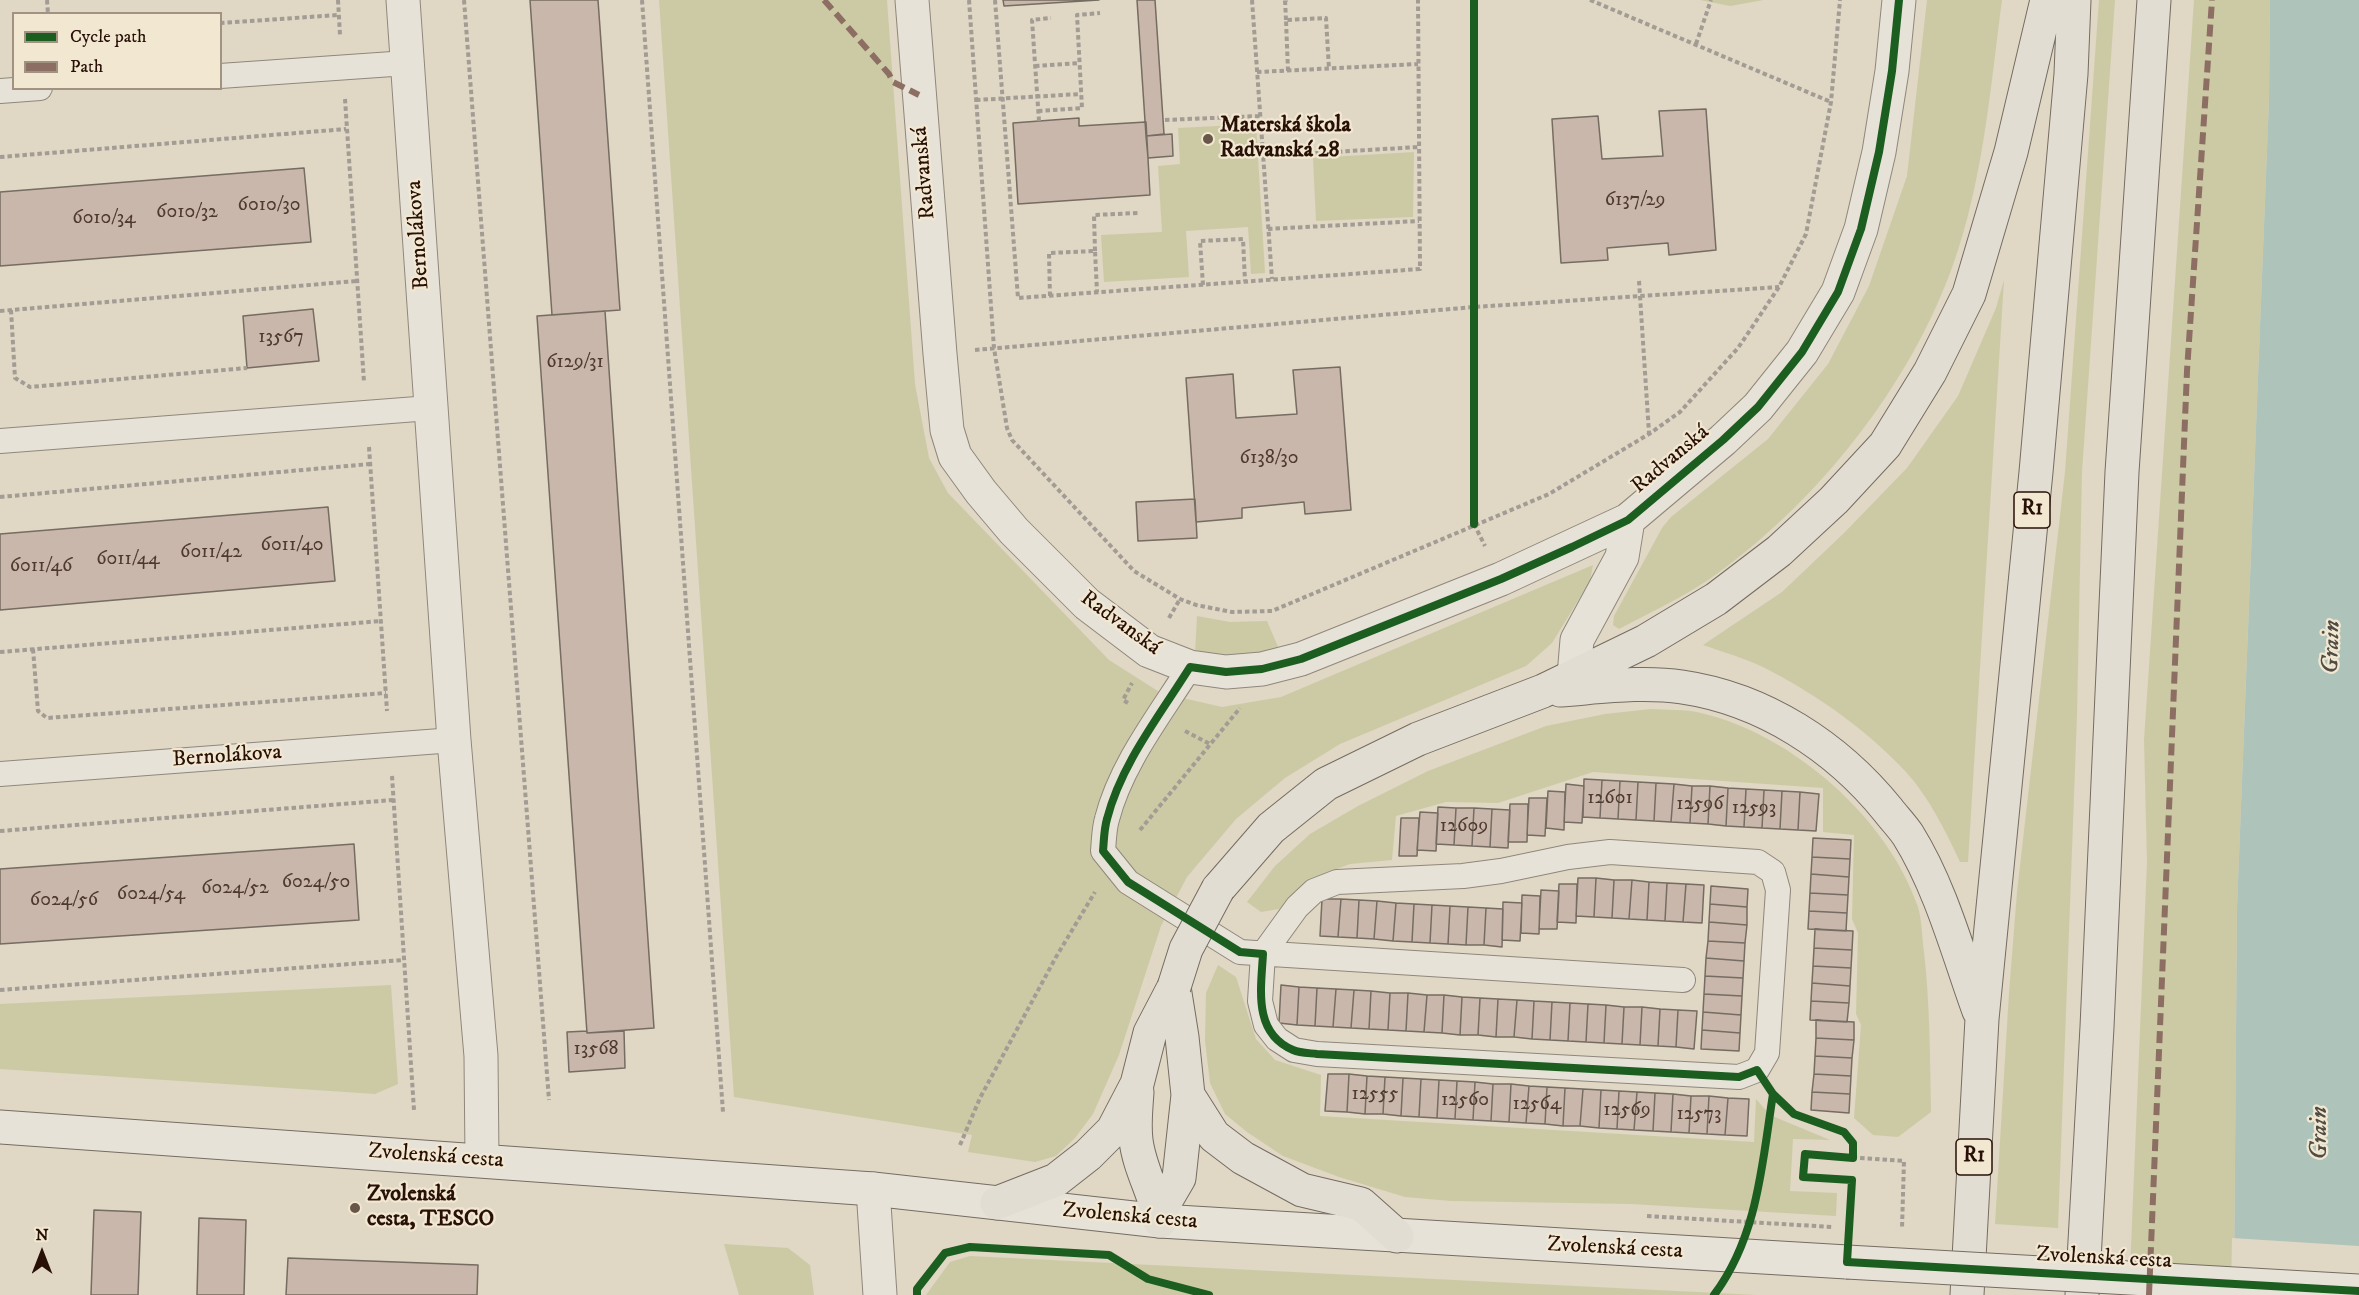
<!DOCTYPE html>
<meta charset="utf-8">
<style>
body{margin:0}
#map{position:relative;width:2359px;height:1295px;overflow:hidden;background:#e0d7c4;font-family:"IM FELL DW Pica",serif}
canvas{display:block}
.legend{position:absolute;left:12px;top:12px;width:210px;height:78px;box-sizing:border-box;background:#f2e8d2;border:2px solid #a19281;margin:0;padding:8px 10px;list-style:none;font-size:18px;color:#281007}
.legend li{display:flex;align-items:center;gap:12px;height:30px}
.legend b{width:30px;border:2px solid #a19281}
.north{position:absolute;left:12px;top:1223px;width:60px;height:60px;-webkit-text-stroke:4px #f2e8d2;paint-order:stroke;rotate:0deg;font-size:16px;font-weight:700;line-height:24px;text-align:center;color:#281007}
.north::after{content:'';display:block;margin:auto;width:21px;height:27px;background:#281007;clip-path:polygon(50% 0,100% 100%,50% 72%,0 100%)}
</style>
<div id="map">
<canvas width="2359" height="1295"></canvas>
<ul class="legend">
<li><b style="height:8px;background:#1b5e20"></b>Cycle path</li>
<li><b style="height:8px;background:#8d6e63"></b>Path</li>
</ul>
<div class="north">N</div>
</div>
<script>
const context = document.querySelector('canvas').getContext('2d');
context.lineJoin = 'round';
function fill(path, color) { context.fillStyle = color; context.fill(path, 'evenodd'); }
function trace(path, color, width, dash) { context.strokeStyle = color; context.lineWidth = width; context.lineCap = dash ? 'butt' : 'round'; context.setLineDash(dash || []); context.stroke(path); }
function write(font, color, halo, rows, align = 'center') {
  context.font = font + ' "IM FELL DW Pica",serif'; context.lineWidth = 4.5; context.setLineDash([]); context.textBaseline = 'middle'; context.strokeStyle = halo; context.fillStyle = color; for (const [text, x, y, turn = 0] of rows) {
    context.save(); context.translate(x, y); context.rotate((+turn || 0) * Math.PI / 180); context.textAlign = isNaN(turn) ? turn : align; if (halo) context.strokeText(text, 0, 0); context.fillText(text, 0, 0); context.restore();
  }
}
const green = new Path2D(`
 M659 0H887L915 384 929 458 948 493 1109 660 1161 693 1222 707 1281 697 1593 565 1590 581 1552 643 1526 666 1340 744 1285 778 1236 819 1187 877 1161 926 1119 1055 1093 1114 1075 1138 1056 1156 1035 1162 968 1152 972 1135 734 1097Z
 M1700 0H1764L1730 6Z
 M1927 0H2002C1991 83 1984 170 1958 250 1918 375 1824 496 1718 573 1688 595 1653 611 1619 629L1613 625 1614 616 1662 528 1671 517 1768 439 1828 364 1869 286 1907 176Z
 M2099 0H2115L2082 472 2077 715 2058 1228 1995 1224 2009 993 2017 892 2065 472Z
 M2194 0H2270L2269 100 2237 908 2234 1295H2129L2147 862 2144 740Z
 M1256 124 1265 273 1251 274 1248 227 1186 231 1189 277 1104 282 1101 235 1162 232 1158 166 1180 164 1178 128Z
 M1414 152 1413 217 1316 221 1313 158Z
 M2004 280 1968 862H1960C1946 832 1929 797 1906 772 1866 729 1816 694 1763 667 1744 658 1723 652 1703 645L1782 592 1844 533 1907 468 1958 396 1996 308Z
 M1197 616 1230 622 1267 621 1279 649 1223 659 1195 654Z
 M1651 709C1667 710 1686 709 1701 713 1792 734 1888 818 1918 907 1922 920 1922 938 1924 952 1930 1005 1930 1058 1931 1112L1898 1137 1873 1135 1854 1118 1861 1025 1856 1014 1858 933 1852 919 1854 835 1823 832V788L1593 772 1498 803 1446 802 1396 816 1392 860 1350 864 1323 874 1279 909 1261 912 1247 902 1275 866 1310 834 1358 806 1428 771 1546 726 1605 714Z
 M1218 965 1236 977 1256 1039 1275 1060 1321 1075 1320 1116 1754 1142 1756 1099 1770 1115 1830 1140 1793 1139 1790 1191 1837 1193 1836 1216 1631 1204 1451 1201 1405 1197 1339 1177 1283 1156 1247 1132 1225 1114 1210 1083 1205 1041 1206 993Z
 M391 985 398 1084 375 1094 0 1069V1004Z
 M724 1244 788 1248 810 1265 814 1295H739Z
 M970 1256 1757 1295H926L950 1262Z`);
const water = new Path2D(`
 M2270 0H2359V1295H2234L2237 908 2269 100Z`);
const pier = new Path2D(`
 M2232 1238 2359 1246V1295H2231Z`);
const building = new Path2D(`
 M530 0H598L620 310 552 315Z
 M1003 0H1099L1004 6Z
 M1137 0H1155L1164 134 1146 136Z
 M1706 109 1716 250 1669 255 1668 243 1607 248 1608 260 1561 263 1552 119 1598 116 1602 159 1663 156 1659 111Z
 M1079 118V126L1146 122 1150 195 1018 204 1013 123Z
 M1172 134 1173 156 1148 158 1146 136Z
 M304 168 311 242 0 266V192Z
 M313 309 319 361 247 368 243 316Z
 M605 311 654 1028 587 1033 537 316Z
 M1340 367 1351 510 1305 514 1304 502 1242 508V518L1196 522 1186 378 1233 374 1236 418 1297 414 1293 370Z
 M1195 499 1197 538 1138 541 1136 502Z
 M328 507 335 581 0 610V534Z
 M1584 779 1602 780 1600 818 1583 817Z
 M1602 780 1620 781 1618 819 1600 818Z
 M1620 781 1638 782 1636 820 1618 819Z
 M1638 782 1656 783 1654 821 1636 820Z
 M1656 783 1674 784 1671 822 1654 821Z
 M1566 784 1584 786 1582 823 1564 822Z
 M1674 784 1692 786 1690 823 1671 822Z
 M1692 786H1710L1708 824 1690 823Z
 M1710 786 1728 788 1726 826 1708 824Z
 M1728 788 1746 789 1744 827 1726 826Z
 M1746 789 1764 790 1762 828 1744 827Z
 M1764 790 1782 791 1780 829 1762 828Z
 M1548 791 1565 792 1564 830 1546 828Z
 M1782 791 1800 792 1798 830 1780 829Z
 M1800 792 1819 794 1816 831 1798 830Z
 M1529 798H1547L1545 836 1527 835Z
 M1510 804H1528L1527 842H1508Z
 M1438 807 1456 808 1454 845 1436 844Z
 M1456 808H1474L1472 846 1454 845Z
 M1474 808 1492 809 1490 847 1472 846Z
 M1492 809 1510 810 1508 848 1490 847Z
 M1420 812 1438 813 1436 851 1417 850Z
 M1401 818H1419L1417 856H1399Z
 M1813 838 1851 840 1850 859 1812 857Z
 M354 844 359 920 0 944V869Z
 M1812 857 1850 859 1849 877 1811 874Z
 M1811 874 1849 877 1848 895 1810 893Z
 M1578 878H1596L1594 917 1576 916Z
 M1596 878 1614 880 1612 918 1594 917Z
 M1614 880H1632L1629 919 1612 918Z
 M1632 880 1649 882 1647 920 1629 919Z
 M1649 882 1667 883 1665 921 1647 920Z
 M1667 883 1686 884 1683 922 1665 921Z
 M1559 884H1577L1576 923 1557 922Z
 M1686 884 1704 885 1702 923 1683 922Z
 M1711 886 1748 889 1747 907 1710 904Z
 M1541 890 1559 891 1557 929H1539Z
 M1810 893 1848 895 1847 913 1809 911Z
 M1522 895 1540 896 1539 934 1521 933Z
 M1322 899H1341L1338 937 1320 936Z
 M1341 899 1359 900 1357 938 1338 937Z
 M1359 900 1377 901 1374 939 1357 938Z
 M1377 901 1396 903 1393 941 1374 939Z
 M1503 902 1522 903 1520 941 1502 940Z
 M1396 903 1414 904 1412 942 1393 941Z
 M1414 904 1432 905 1430 943 1412 942Z
 M1710 904 1747 907V925L1709 922Z
 M1432 905 1450 906 1448 944 1430 943Z
 M1450 906 1468 907 1466 945 1448 944Z
 M1468 907 1486 908 1484 945H1466Z
 M1486 908 1503 909 1502 947 1484 945Z
 M1809 911 1847 913 1846 931 1808 929Z
 M1709 922 1747 925 1745 943 1708 941Z
 M1815 929 1853 931 1852 950 1814 948Z
 M1708 941 1745 943 1744 961 1706 958Z
 M1814 948 1852 950 1851 968 1813 966Z
 M1706 958 1744 961 1743 978 1705 976Z
 M1813 966 1851 968 1850 986 1812 983Z
 M1705 976 1743 978 1742 996 1704 994Z
 M1812 983 1850 986 1849 1003 1811 1001Z
 M1281 985 1299 987 1297 1025 1279 1023Z
 M1299 987 1317 988 1315 1026 1297 1025Z
 M1317 988 1336 989 1333 1027 1315 1026Z
 M1336 989 1354 990 1351 1028 1333 1027Z
 M1354 990 1371 991 1369 1029 1351 1028Z
 M1371 991 1390 993 1388 1030 1369 1029Z
 M1390 993H1408L1406 1031 1388 1030Z
 M1408 993 1427 995 1424 1032 1406 1031Z
 M1704 994 1742 996 1741 1015 1703 1012Z
 M1427 995H1444L1442 1033 1424 1032Z
 M1444 995 1462 997 1460 1035 1442 1033Z
 M1462 997 1480 998 1478 1035H1460Z
 M1480 998 1498 999 1496 1037 1478 1035Z
 M1498 999 1517 1000 1514 1037H1496Z
 M1517 1000 1534 1001 1532 1039 1514 1037Z
 M1534 1001 1552 1002 1550 1040 1532 1039Z
 M1811 1001 1849 1003 1847 1022 1810 1020Z
 M1552 1002 1570 1003 1568 1041 1550 1040Z
 M1570 1003 1588 1004 1586 1042 1568 1041Z
 M1588 1004 1606 1005 1604 1043 1586 1042Z
 M1606 1005 1624 1007 1622 1044 1604 1043Z
 M1624 1007H1642L1640 1045 1622 1044Z
 M1642 1007 1660 1009 1658 1046 1640 1045Z
 M1660 1009 1678 1010 1676 1047 1658 1046Z
 M1678 1010 1697 1011 1694 1049 1676 1047Z
 M1703 1012 1741 1015 1740 1033 1702 1030Z
 M1816 1020 1854 1022V1040L1816 1038Z
 M1702 1030 1740 1033 1739 1051 1701 1049Z
 M587 1031V1033L624 1031 625 1068 569 1072 567 1032Z
 M1816 1038 1854 1040 1852 1058 1815 1056Z
 M1815 1056 1852 1058 1851 1076 1814 1074Z
 M1328 1074H1349L1347 1112 1325 1111Z
 M1349 1074 1367 1076 1365 1114 1347 1112Z
 M1814 1074 1851 1076 1850 1094 1812 1092Z
 M1367 1076 1385 1077 1383 1114H1365Z
 M1385 1077 1403 1078 1401 1116 1383 1114Z
 M1403 1078 1421 1079 1419 1117 1401 1116Z
 M1421 1079 1439 1080 1437 1118 1419 1117Z
 M1439 1080 1457 1081 1455 1119 1437 1118Z
 M1457 1081 1475 1082 1473 1120 1455 1119Z
 M1475 1082 1493 1084 1491 1121 1473 1120Z
 M1493 1084H1511L1509 1122 1491 1121Z
 M1511 1084 1529 1086 1526 1123 1509 1122Z
 M1529 1086 1547 1087 1545 1124 1526 1123Z
 M1547 1087 1565 1088 1563 1126 1545 1124Z
 M1565 1088 1583 1089 1580 1126H1563Z
 M1583 1089 1601 1090 1599 1128 1580 1126Z
 M1601 1090 1619 1091 1617 1129 1599 1128Z
 M1619 1091 1637 1092 1634 1130 1617 1129Z
 M1637 1092 1655 1093 1653 1131 1634 1130Z
 M1812 1092 1850 1094 1849 1113 1811 1110Z
 M1655 1093 1673 1094 1671 1132 1653 1131Z
 M1673 1094 1691 1096 1689 1133 1671 1132Z
 M1691 1096H1709L1707 1134 1689 1133Z
 M1709 1096 1728 1098 1725 1135 1707 1134Z
 M1728 1098 1749 1099 1747 1136 1725 1135Z
 M94 1210 141 1212 138 1295H91Z
 M199 1218 246 1220 244 1295H197Z
 M288 1258 478 1265 477 1295H286Z`);
const path = new Path2D(`
 M47 0 48 14
 M338 0 340 35
 M464 0 549 1100
 M642 0 723 1112
 M969 0 994 348 1007 428 1012 440 1134 571 1180 599 1196 605 1232 612 1272 611 1549 494 1649 434 1680 412 1738 348 1779 287 1806 234 1831 102 1840 0
 M995 0 1018 298 1420 269 1418 0
 M1252 0 1272 279
 M1590 0 1831 102
 M1286 20 1285 0H1288
 M220 23 338 15
 M1696 44 1711 0
 M1035 66 1079 63
 M1288 71 1286 20 1326 18 1329 69
 M1257 72 1418 64
 M345 99 364 382
 M976 100 1081 94
 M1038 111 1082 108 1077 15 1100 13
 M1165 120 1260 116
 M1039 121 1032 20 1051 18
 M1263 156 1419 147
 M0 157 346 129
 M1268 229 1419 221
 M1095 251 1094 215 1138 213
 M1639 281 1649 433
 M1203 285 1200 241 1243 239 1245 281
 M1050 296 1049 253 1095 251 1097 292
 M11 310 15 378 30 387 247 368
 M0 311 357 281
 M975 350 1474 307 1779 287
 M369 447 387 711
 M0 497 370 464
 M1474 524 1485 546
 M1169 618 1180 599
 M33 649 38 711 47 718 386 693
 M0 652 381 621
 M1128 703 1123 700 1132 683
 M1185 731 1210 744
 M392 776 414 1110
 M1140 830 1240 708
 M0 831 393 800
 M0 990 404 960
 M1775 1096 1794 1114 1844 1132 1853 1143V1158
 M960 1145 980 1098 1056 957 1095 892
 M1849 1225 1852 1180 1803 1177 1805 1154 1904 1161 1902 1228`);
const lane = new Path2D(`
 M220 76 407 63
 M0 91 40 88
 M0 441 430 408
 M1190 667C1160 715 1121 764 1107 819 1104 829 1104 840 1103 851L1128 882 1240 952 1683 980
 M0 774 454 740
 M1610 852 1758 862 1773 872 1778 890 1767 1053 1757 1070 1739 1077 1317 1054 1294 1050 1277 1039 1266 1025 1260 1001 1263 954 1297 907 1314 891 1337 882 1463 876 1501 871 1568 857Z`);
const street = new Path2D(`
 M403 0 454 740 481 1056 482 1160
 M912 0 940 354 947 430 955 456 981 492 1014 531 1087 604 1149 651 1190 667 1226 672 1262 669 1301 659 1501 579 1628 520 1723 440 1758 407 1802 352 1838 292 1861 229 1879 152 1892 71 1899 0
 M1574 676 1577 640 1622 557 1628 520
 M873 1189 880 1295`);
const secondary = new Path2D(`
 M0 1127 873 1189 1160 1221 1847 1262`);
const highway = new Path2D(`
 M1560 690C1601 687 1642 681 1682 687 1764 699 1837 747 1888 810 1894 818 1902 826 1908 835 1941 888 1958 953 1979 1011
 M1218 889 1271 828 1326 784 1418 739 1543 691 1646 641 1716 599 1779 551 1834 500 1885 445 1930 372 1969 294 2011 152 2047 0
 M1137 1092C1136 1107 1134 1124 1136 1140 1139 1168 1155 1193 1160 1221
 M1188 1095 1214 1136 1243 1158 1302 1190 1361 1204 1397 1236
 M997 1203 1056 1180 1088 1155 1113 1130 1137 1084 1150 1033 1174 987
 M1160 1221 1165 1202 1179 1178 1188 1095 1182 1037 1174 987
 M1967 1295 1982 1019 2036 472 2071 74 2074 0
 M2082 1295 2097 1027 2122 472 2154 0`);
const pathBridge = new Path2D(`
 M1647 1216 1832 1227`);
const secondaryBridge = new Path2D(`
 M1847 1262 2359 1291`);
const highwayBridge = new Path2D(`
 M1174 987 1186 949 1218 889`);
const quiet = new Path2D(`
 M824 0 889 74 893 82 919 95
 M2149 1295 2187 371 2212 0`);
const cycleway = new Path2D(`
 M1474 0V524
 M1899 0 1892 71 1879 152 1861 229 1838 292 1802 352 1758 407 1723 440 1628 520 1572 547 1501 579 1301 659 1262 669 1226 672 1190 667C1160 715 1121 764 1107 819 1104 829 1104 840 1103 851L1128 882 1240 952 1263 954C1261 989 1253 1033 1293 1050 1300 1053 1309 1053 1317 1054L1739 1077 1757 1070 1773 1094 1794 1114 1844 1132 1853 1143V1158L1805 1154 1803 1177 1852 1180 1847 1262 2359 1291
 M917 1295V1289L945 1253 970 1247 1109 1255 1148 1279 1209 1295
 M1714 1295C1758 1236 1762 1164 1773 1094`);
const markers = [
 [1208,139,6,"#685649"],
 [355,1208,6,"#685649"]
];
const numberNames = [
 ["6137/29",1635,201],
 ["6010/30",269,206],
 ["6010/32",187,213],
 ["6010/34",104,219],
 ["13567",281,338],
 ["6129/31",575,363],
 ["6138/30",1269,459],
 ["6011/40",292,546],
 ["6011/42",211,553],
 ["6011/44",128,560],
 ["6011/46",41,567],
 ["12601",1610,799],
 ["12596",1700,805],
 ["12593",1754,809],
 ["12609",1464,827],
 ["6024/50",316,883],
 ["6024/52",235,889],
 ["6024/54",151,895],
 ["6024/56",64,901],
 ["13568",596,1050],
 ["12555",1375,1095],
 ["12560",1465,1101],
 ["12564",1537,1105],
 ["12569",1627,1111],
 ["12573",1699,1115]
];
const shields = [
 [2032,510,36],
 [1974,1157,36]
];
const shieldNames = [
 ["R1",2032,510],
 ["R1",1974,1157]
];
const poiNames = [
 ["Materská škola",1220,126],
 ["Radvanská 28",1220,151],
 ["Zvolenská",367,1195],
 ["cesta, TESCO",367,1220]
];
const streetNames = [
 ["Radvanská",925,173,-95],
 ["Bernolákova",419,235,-94],
 ["Radvanská",1671,460,-40],
 ["Radvanská",1120,624,36],
 ["Bernolákova",227,757,-4],
 ["Zvolenská cesta",436,1157,4],
 ["Zvolenská cesta",1130,1217,5],
 ["Zvolenská cesta",1615,1249,3],
 ["Zvolenská cesta",2104,1259,3]
];
const waterNames = [
 ["Grain",2333,647,-88],
 ["Grain",2321,1133,-90]
];
fill(green, '#cccaa5');
fill(water, '#aec3ba');
fill(pier, '#e0d7c4');
fill(building, '#c8b7aa');
trace(building, '#756c62', 1.5);
trace(lane, '#8f877b', 26);
trace(street, '#8f877b', 35);
trace(secondary, '#756c62', 35);
trace(highway, '#756c62', 35);
trace(path, '#a29c94', 4, [4.5, 3]);
trace(lane, '#e7e2d8', 24);
trace(street, '#e7e2d8', 33);
trace(secondary, '#e7e2d8', 33);
trace(highway, '#e2ddd2', 33);
trace(secondaryBridge, '#756c62', 35, []);
trace(highwayBridge, '#756c62', 35, []);
trace(pathBridge, '#a29c94', 4, [4.5, 3]);
trace(secondaryBridge, '#e7e2d8', 33);
trace(highwayBridge, '#e2ddd2', 33);
trace(quiet, '#8d6e63', 6, [12, 6]);
trace(cycleway, '#1b5e20', 8);
for (const [x, y, r, color] of markers) { const dot = new Path2D(); dot.arc(x, y, r, 0, 2 * Math.PI); context.fillStyle = color; context.fill(dot); trace(dot, '#f2e8d2', 2); }
write('20px', '#503a30', null, numberNames);
for (const [x, y, w] of shields) { const box = new Path2D(); box.roundRect(x - w / 2, y - 18, w, 36, 4.5); context.fillStyle = '#f2e8d2'; context.fill(box); trace(box, '#281007', 1.5); }
write('bold 21px', '#281007', null, shieldNames);
write('bold 22px', '#281007', '#f2e8d2', poiNames, 'left');
write('22px', '#281007', '#f2e8d2', streetNames);
write('italic 24px', '#504c44', '#f2e8d2', waterNames);
</script>
